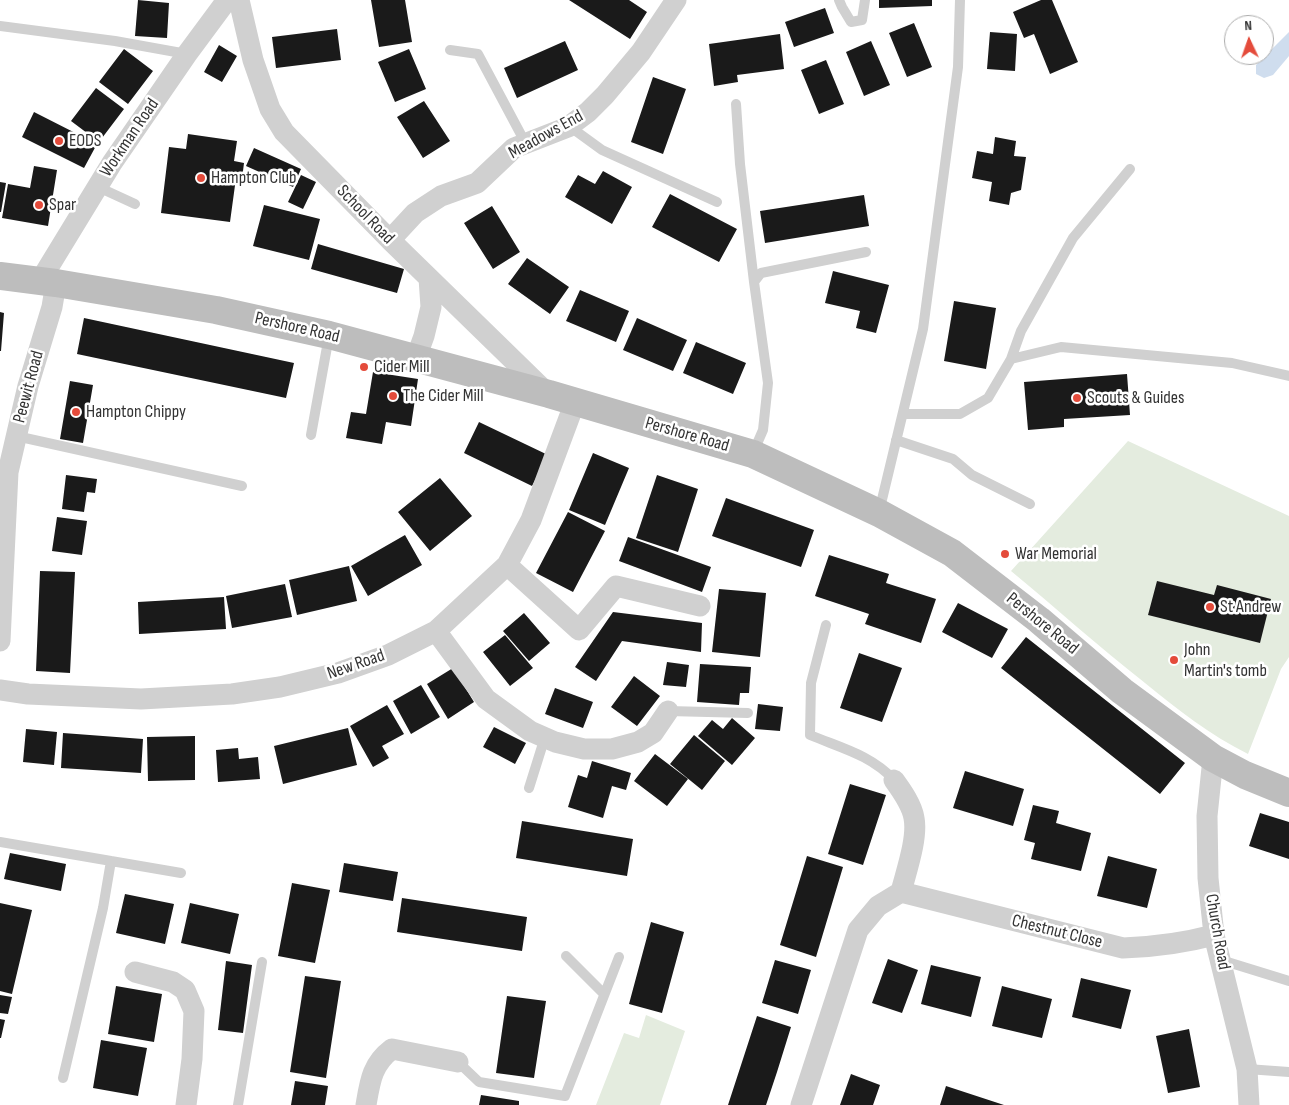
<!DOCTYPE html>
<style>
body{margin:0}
#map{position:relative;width:1289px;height:1105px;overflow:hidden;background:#fff;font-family:"Sofia Sans Condensed",sans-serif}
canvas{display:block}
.north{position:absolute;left:1224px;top:15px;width:50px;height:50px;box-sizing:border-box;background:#fff;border:1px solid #adadad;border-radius:50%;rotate:357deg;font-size:14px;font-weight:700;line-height:20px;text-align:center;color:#333}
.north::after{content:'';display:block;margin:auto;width:18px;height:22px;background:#e44b3b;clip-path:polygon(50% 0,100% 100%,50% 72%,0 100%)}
</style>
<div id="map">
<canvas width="1289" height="1105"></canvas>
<div class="north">N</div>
</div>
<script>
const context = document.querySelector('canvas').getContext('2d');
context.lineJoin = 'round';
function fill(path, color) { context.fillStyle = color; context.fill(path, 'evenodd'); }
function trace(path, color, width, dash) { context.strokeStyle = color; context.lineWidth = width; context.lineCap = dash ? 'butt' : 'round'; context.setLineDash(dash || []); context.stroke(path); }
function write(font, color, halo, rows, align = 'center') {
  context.font = font + ' "Sofia Sans Condensed",sans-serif'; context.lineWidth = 5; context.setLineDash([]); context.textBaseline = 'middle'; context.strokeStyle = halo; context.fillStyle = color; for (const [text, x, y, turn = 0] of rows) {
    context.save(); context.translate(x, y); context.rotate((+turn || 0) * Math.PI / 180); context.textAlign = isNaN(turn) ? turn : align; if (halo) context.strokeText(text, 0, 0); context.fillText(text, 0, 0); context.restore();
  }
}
const green = new Path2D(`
 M1128 441 1289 516V657L1281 669 1248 754C1210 735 1178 710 1145 683 1099 647 1056 608 1011 571Z
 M646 1015 685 1031 660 1105H596L624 1033 639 1038Z`);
const water = new Path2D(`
 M1289 32V56L1273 75 1264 78 1256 74V65Z`);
const building = new Path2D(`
 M138 0 169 3 167 38 135 36Z
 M371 0H405L412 42 379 47Z
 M569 0H629L647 12 630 39Z
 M879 0H932V6L879 8Z
 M1041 0H1052L1078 62 1050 74 1034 34 1024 38 1013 12Z
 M825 8 834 33 794 47 785 22Z
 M914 23 932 67 907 77 889 33Z
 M337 29 341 60 276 68 272 37Z
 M990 32 1017 34 1015 71 987 69Z
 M780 34 784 69 737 75 738 82 714 86 709 44Z
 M565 41 578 70 517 98 504 68Z
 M871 41 890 85 864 96 846 52Z
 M219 45 237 56 222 82 204 72Z
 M124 49 153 71 128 104 99 82Z
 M409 49 426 89 395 102 378 62Z
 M826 60 844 104 819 114 801 70Z
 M653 77 686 89 663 154 631 142Z
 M96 88 124 109 99 142 71 121Z
 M424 101 450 141 423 158 397 117Z
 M34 112 97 144 84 168 22 137Z
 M188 134 237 141 234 161 244 163 242 179 236 178 230 222 161 213 169 147 186 149Z
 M995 137 1016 141 1014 156 1026 157 1021 190 1011 193 1009 205 989 201 992 182 972 178 977 151 993 154Z
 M254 148 301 169 293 187 246 166Z
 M34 166 57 170 48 226 2 218 8 184 30 188Z
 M603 171 632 187 612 224 565 197 578 175 595 184Z
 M301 175 316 182 303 209 288 202Z
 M0 182 6 183 1 212H0Z
 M670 194 737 229 719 262 652 227Z
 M864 195 869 226 765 243 760 211Z
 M264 205 320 219 309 260 253 246Z
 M492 206 520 252 493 269 464 223Z
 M318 244 404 269 397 293 311 269Z
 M527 258 569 287 550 314 508 284Z
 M833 271 889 285 876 333 856 328 860 311 825 303Z
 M580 290 629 311 616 342 566 321Z
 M954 301 996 308 986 369 944 361Z
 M0 312 4 313 1 351H0Z
 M84 318 294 363 286 398 77 354Z
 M637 318 687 340 673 371 623 350Z
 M696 342 746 363 733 394 683 373Z
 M373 372 418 379 411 426 386 422 382 444 346 438 351 412 366 414Z
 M1127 374 1130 415 1064 419V427L1028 430 1024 382Z
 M70 381 93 385 83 443 60 439Z
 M479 422 548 455 532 486 464 453Z
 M593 453 629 468 605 525 569 510Z
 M66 475 97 479 95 493 87 492 84 512 62 509Z
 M657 475 698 489 678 552 636 538Z
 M440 478 472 516 430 551 398 512Z
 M726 498 814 530 801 567 712 536Z
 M568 512 605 531 573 592 536 573Z
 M57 517 87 521 82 555 52 551Z
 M405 535 422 565 368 596 351 566Z
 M628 537 711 567 702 592 619 561Z
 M829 555 889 574 886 583 936 599 921 643 865 624 869 614 815 596Z
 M349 566 357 601 297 615 289 580Z
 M40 571 75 572 70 673 36 671Z
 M1157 581 1214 595 1217 585 1271 599 1260 643 1148 615Z
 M285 584 292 617 232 628 226 596Z
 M719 589 766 593 760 657 712 652Z
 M224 597 226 629 139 634 138 602Z
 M958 603 1008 629 992 658 942 632Z
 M613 612 702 623 701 652 622 641 596 681 575 667Z
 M524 613 550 643 529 661 503 631Z
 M505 635 533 668 510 686 483 652Z
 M1026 637 1185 763 1160 794 1001 668Z
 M859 653 902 668 882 722 840 708Z
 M667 662 689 665 686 687 663 685Z
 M700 664 751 667 749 693H740L739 705 697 702Z
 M453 668 474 702 448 719 427 684Z
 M634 676 660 696 637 726 611 707Z
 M421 685 440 717 411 734 393 701Z
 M555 688 593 702 583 728 545 714Z
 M758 704 783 707 780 731 755 729Z
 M387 705 404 734 382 746 389 758 373 767 350 726Z
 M732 718 755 738 732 765 698 736 712 720 723 729Z
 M494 727 526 743 515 764 483 747Z
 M348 728 357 765 283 784 274 746Z
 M26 729 57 732 54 765 23 762Z
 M63 733 143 739 141 773 61 768Z
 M694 735 725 761 702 790 670 764Z
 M195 736V780L148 781 147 737Z
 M238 748 239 759 258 757 260 779 218 782 216 750Z
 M655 754 688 779 667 806 634 781Z
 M592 761 631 773 626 790 612 786 603 818 568 807 578 775 587 778Z
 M965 771 1024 789 1013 826 953 808Z
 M850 784 886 795 863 865 828 854Z
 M1033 805 1059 811 1056 823 1091 833 1081 871 1031 859 1035 843 1024 840Z
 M1260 813 1289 822V859L1249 846Z
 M522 821 633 839 627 876 516 858Z
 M10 853 66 864 61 891 4 879Z
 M807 856 843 867 816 957 780 945Z
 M1108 856 1157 869 1147 908 1097 896Z
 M344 863 398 872 393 901 339 892Z
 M292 883 330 890 315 963 278 956Z
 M125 894 174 904 165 944 116 933Z
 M402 898 527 917 522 951 397 932Z
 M0 903 32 910 12 994 0 991Z
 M190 903 239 914 230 954 181 943Z
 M651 922 684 932 662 1013 629 1004Z
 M888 959 918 970 902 1013 872 1003Z
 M775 960 811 970 798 1014 762 1003Z
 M226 961 252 965 243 1033 218 1030Z
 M931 965 981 977 971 1017 921 1004Z
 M305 976 341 981 326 1078 290 1072Z
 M1081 978 1131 990 1121 1029 1072 1017Z
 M116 986 162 994 154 1042 108 1034Z
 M1002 986 1052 999 1042 1038 992 1026Z
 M0 995 12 997 8 1014 0 1013Z
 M507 996 546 1001 534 1078 496 1073Z
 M757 1016 791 1027 777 1072 766 1105H728Z
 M0 1019 5 1020 1 1038H0Z
 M1189 1029 1200 1087 1168 1093 1156 1036Z
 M101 1040 147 1048 138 1096 93 1088Z
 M851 1074 880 1085 873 1105H840Z
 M295 1081 328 1086 325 1105H291Z
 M946 1086 1004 1105H940Z
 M481 1095 519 1101V1105H479Z`);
const service = new Path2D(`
 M839 0 842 7 851 22 862 20 865 0
 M0 26 115 41 187 54
 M450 50 478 54 526 144
 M736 104 740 164 754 282 768 383 763 430 753 453
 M569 126 602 150 717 202
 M98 187 135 204
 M754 282 761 273 866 252
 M1011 359 1021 331 1073 238 1130 169
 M904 414H960L988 398 1011 359 1061 347 1232 363 1289 376
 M311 435 329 336
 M16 436 242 486
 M896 440 953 459 972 475 1030 504
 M879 512 923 329 958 67 960 0
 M826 625 811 683 810 735C841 748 871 755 894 780
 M668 711 748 713
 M529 788 545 737
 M0 842 181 873
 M566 956 604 994
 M1221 960 1289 981
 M458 1062 479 1082 565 1096 619 957
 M1247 1069 1289 1072
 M63 1078 103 908 111 861
 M238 1105 262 962`);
const minor = new Path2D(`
 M239 0 253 60 270 109 284 132 390 240 548 394
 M390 240 415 213 441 196 477 183 514 148 568 127 588 112 605 95 641 52 676 0
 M40 281 112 163 187 54 227 0
 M416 358 424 336 431 307 429 278
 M507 565 579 630 616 586 700 606
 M436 631 486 699 530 731 555 742 584 749H612L638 742 653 733 668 711
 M0 641 8 472 28 386 52 307 56 283
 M0 690 28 694 141 699 232 694 280 687 338 673 388 655 436 631 507 565 531 520 575 402
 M1213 758 1207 816 1208 878 1214 935 1247 1069 1249 1105
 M894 780C902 791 912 805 914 818 918 838 906 872 901 892
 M135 972 173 982 185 990 194 1011 192 1059 186 1105
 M366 1105C370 1081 372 1064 392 1049L458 1062
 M801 1105 858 930 878 906 901 892 1123 948C1154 947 1184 943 1214 935`);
const secondary = new Path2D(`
 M0 276 56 283 216 310 329 335 549 394 753 454 879 513 952 553 1039 620 1122 691 1213 758 1245 775 1289 793`);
const markers = [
 [59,141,5,"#e44b3b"],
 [201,178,5,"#e44b3b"],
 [39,205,5,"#e44b3b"],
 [364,367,5,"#e44b3b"],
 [393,396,5,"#e44b3b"],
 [1077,398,5,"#e44b3b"],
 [76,412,5,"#e44b3b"],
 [1005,554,5,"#e44b3b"],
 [1210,607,5,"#e44b3b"],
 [1174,660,5,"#e44b3b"]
];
const streetNames = [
 ["Meadows End",546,135,-29],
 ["Workman Road",130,138,-56],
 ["School Road",365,215,46],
 ["Pershore Road",297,328,13],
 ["Peewit Road",29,387,-75],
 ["Pershore Road",687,435,16],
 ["Pershore Road",1042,624,39],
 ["New Road",356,665,-19],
 ["Chestnut Close",1057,932,14],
 ["Church Road",1217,932,80]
];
const poiNames = [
 ["EODS",69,141],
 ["Hampton Club",211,178],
 ["Spar",49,205],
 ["Cider Mill",374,367],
 ["The Cider Mill",403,396],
 ["Scouts & Guides",1087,398],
 ["Hampton Chippy",86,412],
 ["War Memorial",1015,554],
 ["St Andrew",1220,607],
 ["John",1184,650],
 ["Martin's tomb",1184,671]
];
fill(green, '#e4ecdf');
fill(water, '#cfddee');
fill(building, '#1a1a1a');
trace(service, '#d0d0d0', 10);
trace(minor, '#d0d0d0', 21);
trace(secondary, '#bdbdbd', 28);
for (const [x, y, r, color] of markers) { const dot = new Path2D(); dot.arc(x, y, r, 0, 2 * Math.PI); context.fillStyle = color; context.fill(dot); trace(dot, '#fff', 2); }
write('18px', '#333', '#fff', streetNames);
write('18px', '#333', '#fff', poiNames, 'left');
</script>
